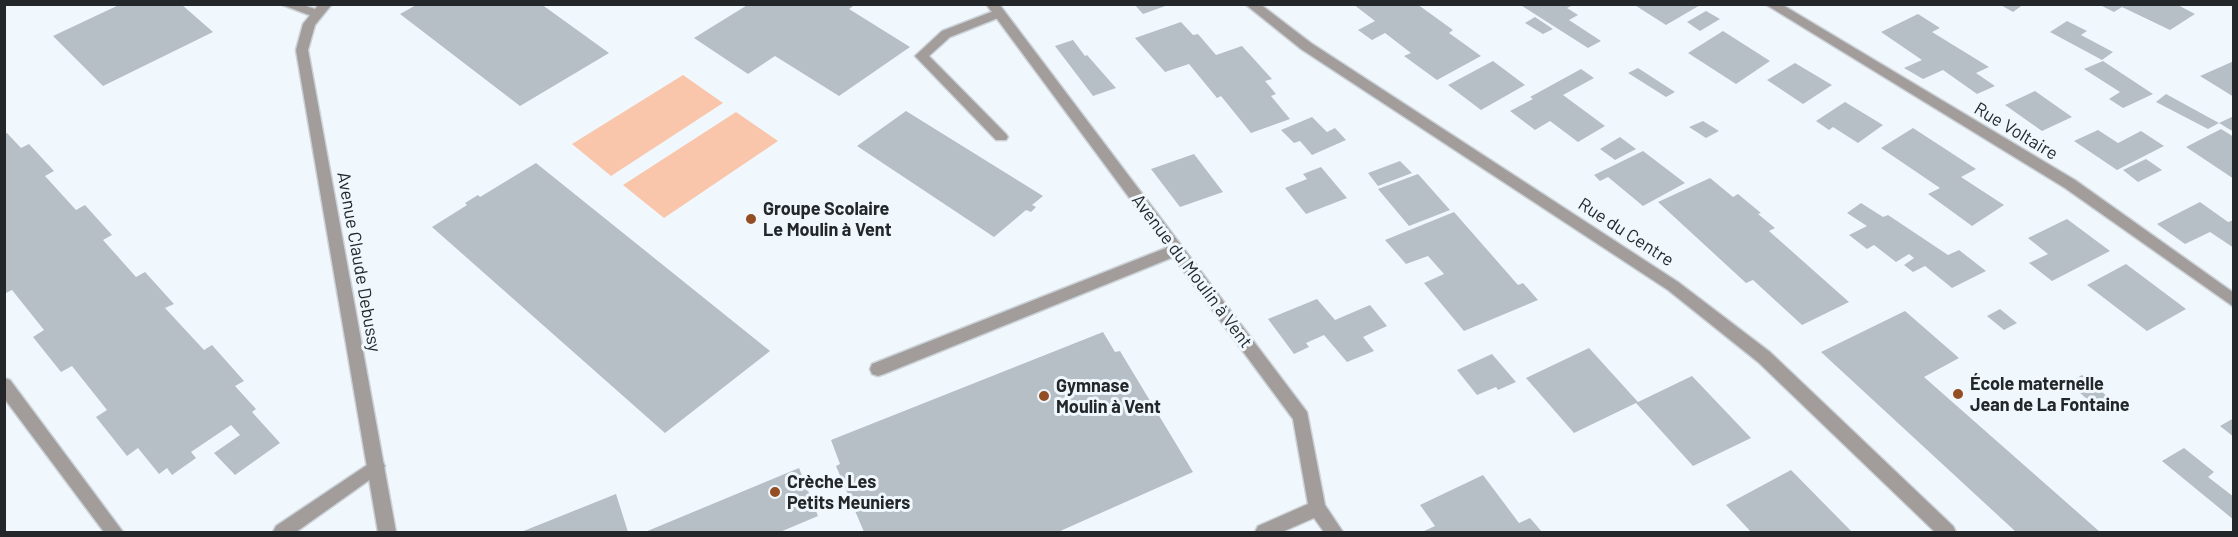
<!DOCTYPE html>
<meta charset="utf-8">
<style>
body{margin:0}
#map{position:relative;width:2238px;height:537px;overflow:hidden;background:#f0f8fe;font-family:Barlow,sans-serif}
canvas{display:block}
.frame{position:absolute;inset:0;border:6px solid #23272a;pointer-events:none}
</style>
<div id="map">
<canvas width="2238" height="537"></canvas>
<div class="frame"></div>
</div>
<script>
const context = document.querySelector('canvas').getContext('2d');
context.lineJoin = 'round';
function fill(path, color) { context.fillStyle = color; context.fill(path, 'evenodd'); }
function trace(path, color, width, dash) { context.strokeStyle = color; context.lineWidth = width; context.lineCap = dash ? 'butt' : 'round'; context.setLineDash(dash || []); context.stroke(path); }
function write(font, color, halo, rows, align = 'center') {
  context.font = font + ' Barlow,sans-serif'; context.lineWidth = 6; context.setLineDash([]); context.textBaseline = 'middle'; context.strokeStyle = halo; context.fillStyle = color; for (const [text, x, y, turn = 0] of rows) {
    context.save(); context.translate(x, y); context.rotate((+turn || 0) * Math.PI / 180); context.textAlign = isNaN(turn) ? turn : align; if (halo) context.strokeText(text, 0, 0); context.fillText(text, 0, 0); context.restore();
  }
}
const green = new Path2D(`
 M683 75 723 103 611 176 572 144Z
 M736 112 778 141 664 218 623 185Z`);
const building = new Path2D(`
 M121 4H181L213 32 103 86 53 36Z
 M418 4H541L609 53 520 106 400 14Z
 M749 4H856L849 9 910 47 839 96 775 56 748 74 694 38Z
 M1134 4H1168V5L1143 14Z
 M1353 4H1417L1453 30 1449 33 1481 56 1437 80 1404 56 1411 53 1385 33 1372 40 1358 30 1375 21Z
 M1519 4H1569L1571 6 1567 8 1578 15 1569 20 1601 41 1588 48Z
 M1633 4H1702L1666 25Z
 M1999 4H2024L2013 12Z
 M2098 4H2176L2195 14 2170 30 2122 7 2114 12Z
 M1706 11 1720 19 1700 31 1687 22Z
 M1918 14 1940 28 1932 32 1989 67 1976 73 1995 86 1977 94 1943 70 1923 79 1904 68 1922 60 1881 32Z
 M1535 17 1553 29 1543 34 1525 23Z
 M2067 21 2087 31 2081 35 2113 52 2102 60 2050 32Z
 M1181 22 1193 35 1198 34 1216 55 1242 46 1272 79 1265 81 1276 94 1271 96 1290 119 1251 133 1221 96 1217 98 1189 64 1165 72 1135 38Z
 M1723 31 1770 61 1736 84 1688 53Z
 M1073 40 1085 56 1087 55 1116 88 1093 96 1055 46Z
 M1493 61 1525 85 1481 110 1448 85Z
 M2103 61 2153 94 2123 108 2109 99 2120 92 2084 69Z
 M2234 61V97L2200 76Z
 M1795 63 1832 85 1803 104 1767 80Z
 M1638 68 1675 92 1666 97 1628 73Z
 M1581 69 1594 78 1563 95 1605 126 1578 142 1550 121 1535 130 1510 111 1533 99 1530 97Z
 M2035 91 2072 117 2042 131 2005 105Z
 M2166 94 2219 123 2208 129 2156 102Z
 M1845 102 1883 125 1858 143 1833 127 1829 130 1816 121Z
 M906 111 1043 196 1032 205 1036 207 1031 212 1026 210 994 237 857 146Z
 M2234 116V132L2219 123Z
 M1312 117 1327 132 1335 128 1346 140 1312 155 1300 141 1294 143 1281 130Z
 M1703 121 1719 131 1706 138 1689 127Z
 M1913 128 1976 169 1961 177 2004 205 1972 226 1928 194 1940 188 1881 148Z
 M2221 129 2234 137V179L2186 147Z
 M2098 130 2118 143 2141 131 2164 146 2117 170 2074 141Z
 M7 133 21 148 29 144 54 171 45 176 76 210 85 205 112 235 103 240 136 277 145 272 174 304 165 308 204 350 212 345 244 381 235 386 256 409 252 412 280 443 235 475 214 453 240 435 231 425 191 452 196 458 172 475 167 468 159 474 138 448 127 456 96 417 107 410 72 366 61 372 33 337 44 330 12 290 4 294V134Z
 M1620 137 1636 149 1615 160 1600 149Z
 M1643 151 1685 183 1643 206 1608 177 1600 181 1594 175Z
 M1194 154 1223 192 1180 207 1151 169Z
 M2146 159 2162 170 2138 182 2123 170Z
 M1400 161 1412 173 1378 186 1368 173Z
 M536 163 770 351 665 433 432 227 467 205 465 203 478 195 480 197Z
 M1321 167 1347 198 1306 214 1285 188 1307 179 1303 174Z
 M1418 174 1450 210 1409 226 1378 189Z
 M1710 178 1733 197 1738 194 1761 213 1758 214 1775 228 1769 231 1849 302 1802 325 1753 280 1746 283 1658 202Z
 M2200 202 2228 222 2234 220V248L2210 232 2185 244 2157 224Z
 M1861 203 1883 217 1888 215 1948 255 1959 250 1986 271 1952 288 1925 266 1913 272 1904 265 1914 258 1909 254 1896 262 1874 245 1867 249 1849 235 1867 226 1847 213Z
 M1454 212 1518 285 1523 283 1538 300 1464 331 1424 283 1444 274 1428 256 1406 264 1385 240Z
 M2067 219 2110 251 2052 281 2029 263 2048 254 2028 238Z
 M2126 264 2186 309 2147 331 2087 285Z
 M1317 299 1335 320 1370 305 1387 326 1363 337 1374 351 1347 362 1324 335 1306 343 1309 347 1294 354 1268 319Z
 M2000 309 2017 323 2004 330 1987 316Z
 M1905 311 1959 358 1924 377 2100 532H2016L1821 352Z
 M1103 332 1115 352 1120 351 1193 472 1058 532H864L836 466 840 464 831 440Z
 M1589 348 1638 402 1692 376 1751 438 1693 466 1636 403 1574 433 1526 378Z
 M1492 354 1516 382 1498 390 1496 387 1477 395 1457 370Z
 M2082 375 2108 397 2093 404 2068 383Z
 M2234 418V437L2220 426Z
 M2184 448 2214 472 2208 477 2234 497V520L2162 461Z
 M799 468 818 516 780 532H645Z
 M1791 470 1852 532H1751L1726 505Z
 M1483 475 1519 523 1530 518 1542 532H1422L1435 526 1420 505Z
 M616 494 628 532H521Z`);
const lane = new Path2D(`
 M280 4H300L321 11 323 14 317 18Z
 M999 9 1005 13 1003 16 950 37 929 56 1006 134 1008 137 1006 140H996L915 56 942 31Z
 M1176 244 1181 246 1183 250 1181 254 884 374 878 376 872 374 870 369 872 364Z
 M4 378 10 380 123 532H104L4 398Z
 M376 459 382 461 385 466 382 471 296 532H273L276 526Z`);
const street = new Path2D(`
 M319 4H332L315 25 308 50 396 532H378L296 50 303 24Z
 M986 4H999L1307 412 1325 505 1343 532H1324L1314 518 1282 532H1255L1258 526 1308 504 1293 419Z
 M1245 4H1260L1311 43 1678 282 1770 352 1953 526 1956 532H1935L1758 362 1668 290 1301 49Z
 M1765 4H1781L2075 180 2234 293V307L2065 188Z`);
const markers = [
 [751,219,6,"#934e24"],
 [1958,394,6,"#934e24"],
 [1044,396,6,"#934e24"],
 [775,492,6,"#934e24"]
];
const streetNames = [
 ["Rue Voltaire",2016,131,31],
 ["Rue du Centre",1626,232,33],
 ["Avenue Claude Debussy",359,262,80],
 ["Avenue du Moulin à Vent",1192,271,53]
];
const poiNames = [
 ["Groupe Scolaire",763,209],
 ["Le Moulin à Vent",763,230],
 ["École maternelle",1970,384],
 ["Jean de La Fontaine",1970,405],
 ["Gymnase",1056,386],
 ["Moulin à Vent",1056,407],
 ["Crèche Les",787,482],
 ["Petits Meuniers",787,503]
];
fill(green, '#f9c6ab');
fill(building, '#b6bfc6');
trace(lane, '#cbd2d8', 3);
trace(street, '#cbd2d8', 3);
fill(lane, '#a29d9b');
fill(street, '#a29d9b');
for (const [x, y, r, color] of markers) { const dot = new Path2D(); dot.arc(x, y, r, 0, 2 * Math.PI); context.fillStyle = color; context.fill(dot); trace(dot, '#f0f8fe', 2); }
write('18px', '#23272a', '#f0f8fe', streetNames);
write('bold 18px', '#23272a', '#f0f8fe', poiNames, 'left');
</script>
